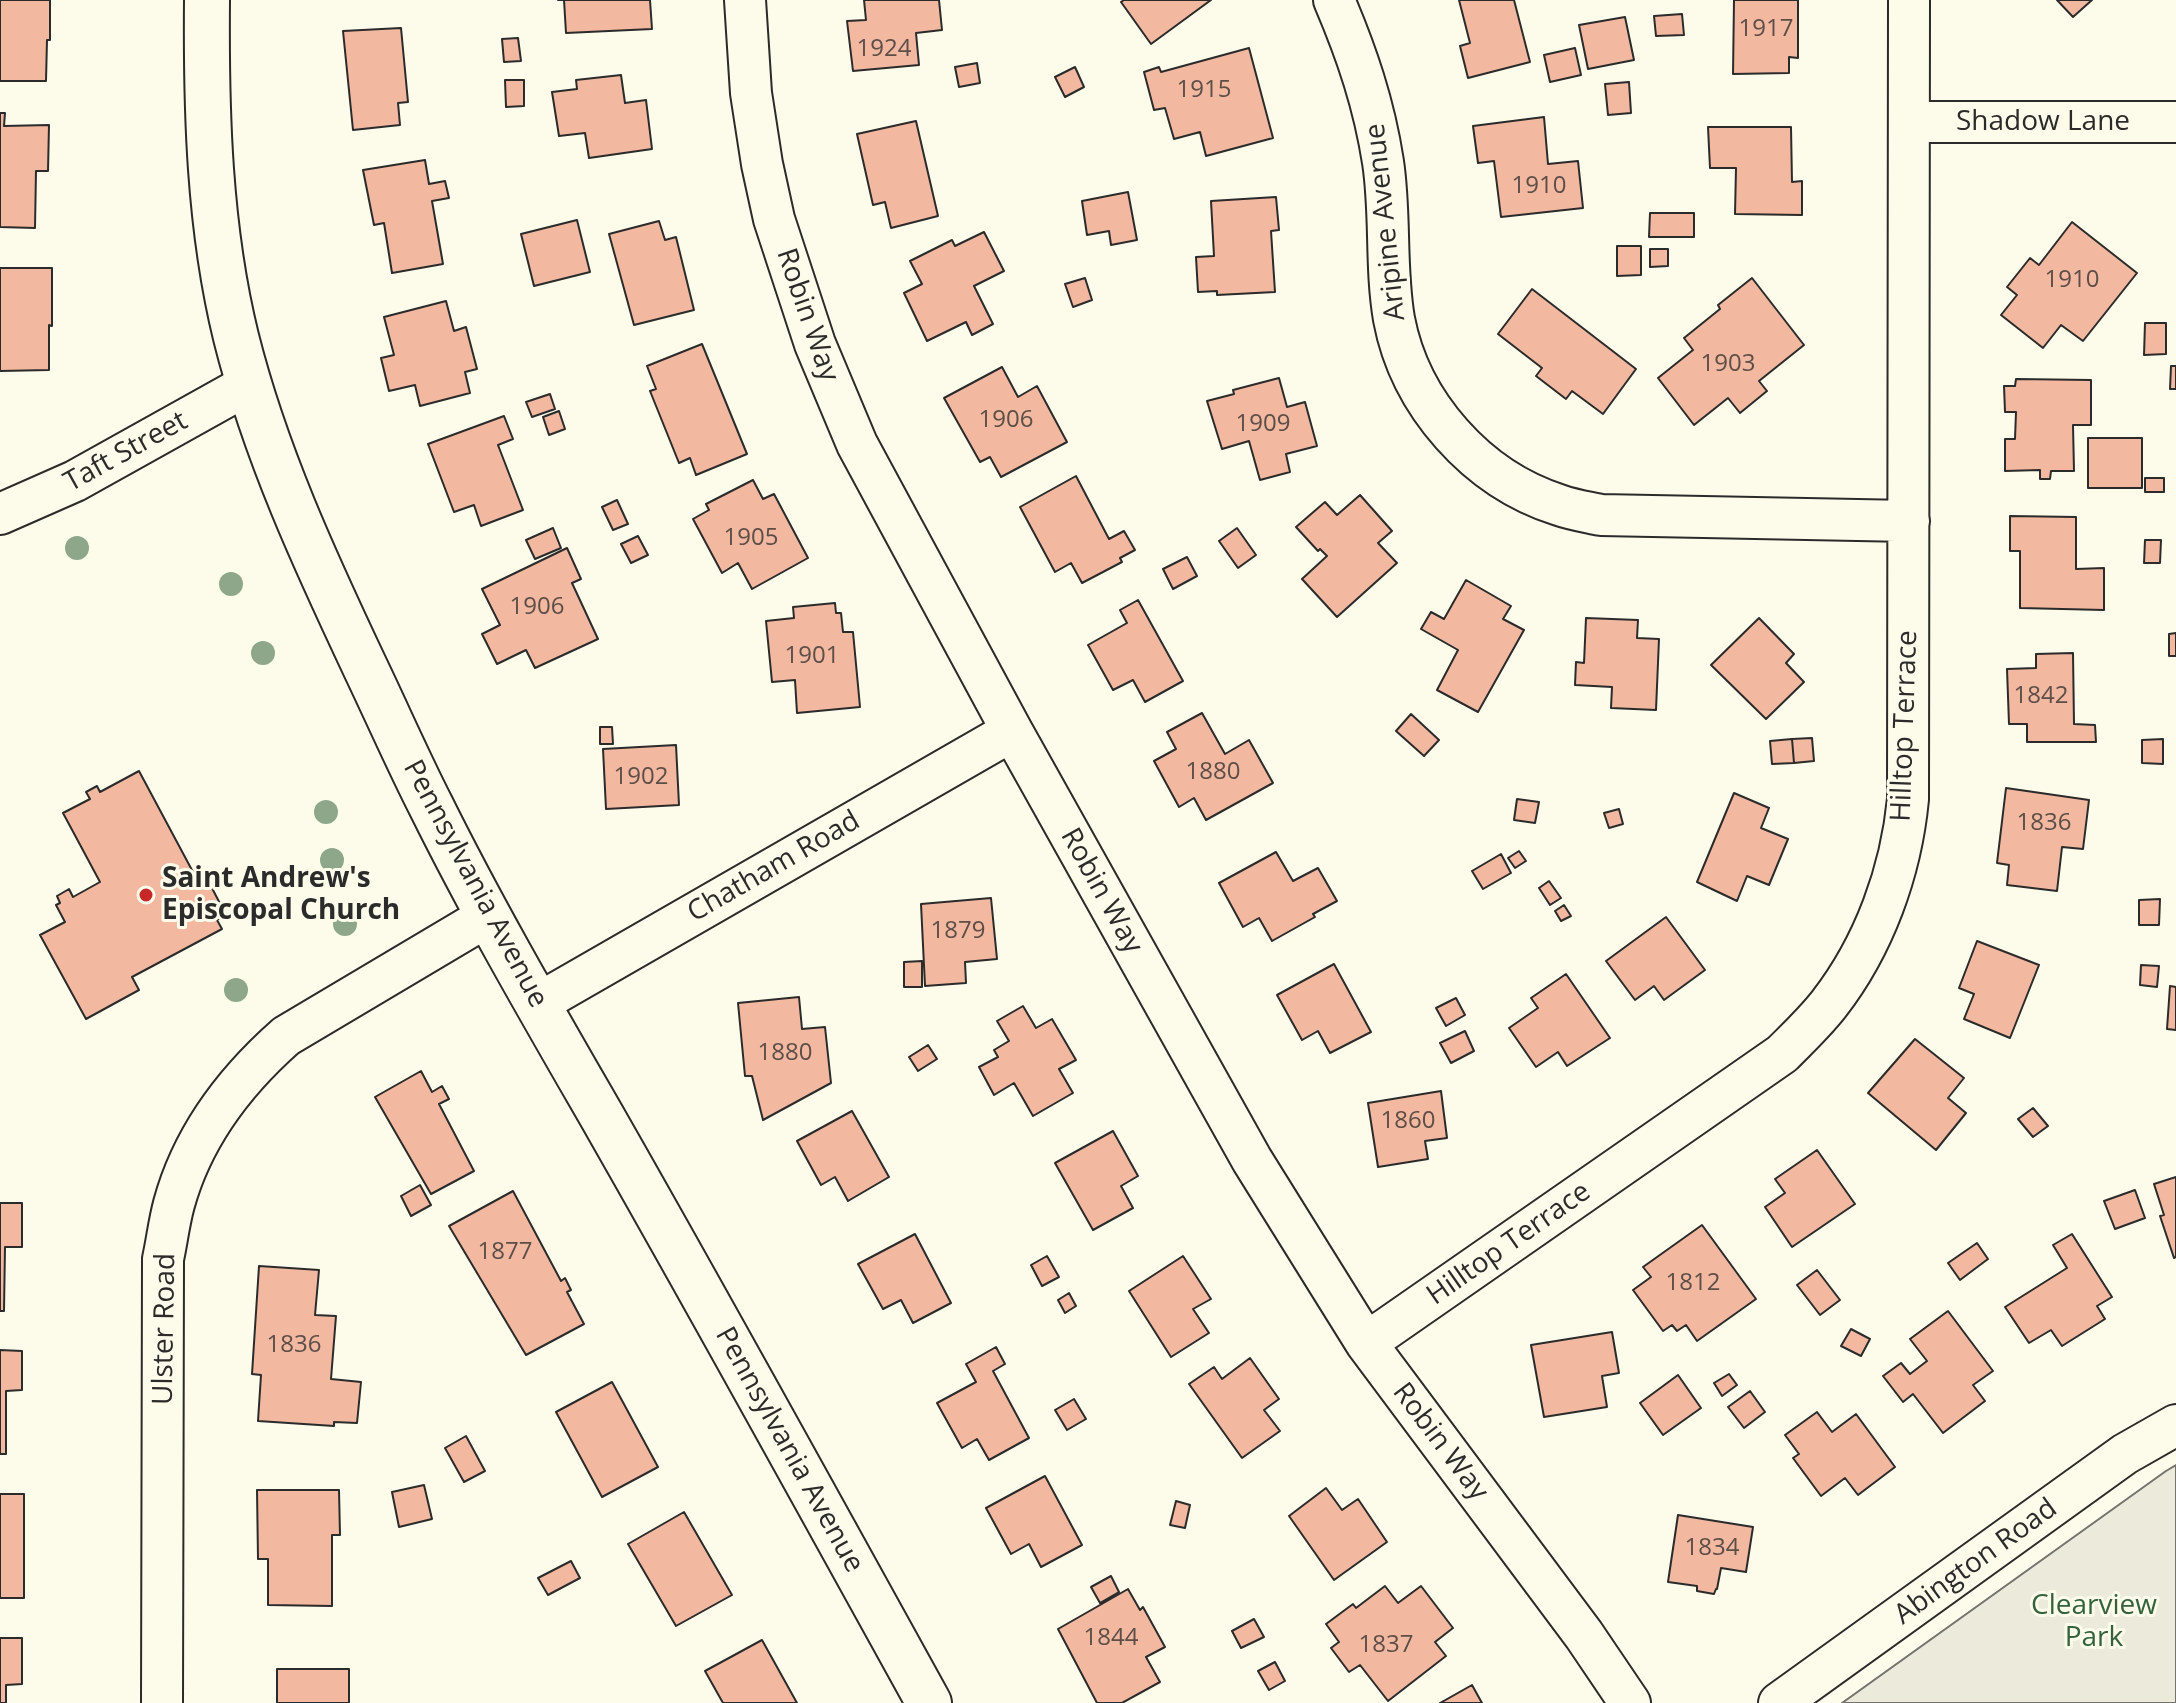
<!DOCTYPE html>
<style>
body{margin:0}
canvas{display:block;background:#fdfbea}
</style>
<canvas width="2176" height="1703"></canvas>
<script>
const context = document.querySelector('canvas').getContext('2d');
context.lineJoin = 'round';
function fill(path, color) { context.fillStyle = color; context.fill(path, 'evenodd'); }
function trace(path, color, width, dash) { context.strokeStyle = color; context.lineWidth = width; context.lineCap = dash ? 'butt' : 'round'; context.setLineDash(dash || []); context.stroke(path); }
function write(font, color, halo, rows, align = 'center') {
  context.font = font + ' "Open Sans",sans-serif'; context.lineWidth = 6; context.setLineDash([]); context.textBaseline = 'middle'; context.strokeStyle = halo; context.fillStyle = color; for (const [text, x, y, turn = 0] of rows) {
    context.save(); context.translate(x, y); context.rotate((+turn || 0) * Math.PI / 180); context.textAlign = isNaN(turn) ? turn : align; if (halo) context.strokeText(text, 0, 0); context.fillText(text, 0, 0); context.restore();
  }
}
const green = new Path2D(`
 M2176 1465V1703H1842L2166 1471Z`);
const building = new Path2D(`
 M0 0H50V40H47L46 81H0Z
 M558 0H650L652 29 566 33 564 0Z
 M864 0H939L942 30 916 33 919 65 853 71 847 21 866 20Z
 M1124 0H1211L1151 44 1121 2Z
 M1459 0H1514L1530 62 1468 78 1460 46 1470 43Z
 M1734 0H1798V58L1789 57V73L1733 74Z
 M2057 0H2092L2073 17Z
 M1682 14 1684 35 1656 36 1654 16Z
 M1625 17 1634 60 1588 69 1579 25Z
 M401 28 408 102 398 103 400 125 353 130 343 31Z
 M518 38 521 61 504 62 502 39Z
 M1249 48 1273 138 1206 156 1200 132 1174 139 1165 108 1154 110 1144 72 1159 67 1161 72Z
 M1575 48 1581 75 1550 82 1544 55Z
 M977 63 980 83 959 87 955 67Z
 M1075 67 1084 87 1065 97 1055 77Z
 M621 75 625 103 646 100 652 149 589 158 585 133 559 136 552 92 577 89 576 80Z
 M505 80H524V106L506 107Z
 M1629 82 1631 113 1608 115 1605 84Z
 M0 113H5L4 126 49 125 48 171H36L35 228 0 227Z
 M1544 117 1548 164 1578 161 1583 208 1501 217 1494 161 1478 163 1473 126Z
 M916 121 938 216 891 228 885 202 873 205 857 134Z
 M1708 127H1791L1792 182 1802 181V215L1735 214 1736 168H1710Z
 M425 160 429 184 445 181 449 198 432 201 443 264 392 273 384 223 374 225 363 170Z
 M1128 192 1137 240 1111 245 1109 231 1087 235 1082 201Z
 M1276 197 1279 230 1271 231 1275 292 1217 295V291L1198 292 1196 257 1214 256 1211 201Z
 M1650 213H1694V237H1649Z
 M577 220 590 272 534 286 521 234Z
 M659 221 665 240 676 237 694 310 634 325 609 234Z
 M2072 222 2137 273 2083 341 2061 325 2043 348 2001 315 2017 295 2007 287 2030 258 2039 265Z
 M984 232 1004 271 974 286 993 324 972 335 966 322 927 341 904 293 922 284 910 261 952 240 955 246Z
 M1617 246H1641V275L1617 276Z
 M1650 249H1668V266L1650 267Z
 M0 268H52V326L49 325V370L0 371Z
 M1085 278 1092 300 1073 307 1065 284Z
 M1752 278 1804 345 1759 381 1767 391 1740 413 1728 398 1694 425 1658 378 1693 350 1684 338 1720 309 1718 305Z
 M1532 289 1636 369 1603 414 1572 391 1566 399 1536 376 1542 368 1498 334Z
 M446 301 454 331 466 327 477 369 465 372 470 393 420 406 415 385 389 391 381 358 394 355 384 317Z
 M2145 323H2166V354L2144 355Z
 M702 344 747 454 696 475 690 458 679 463 650 391 656 389 647 366Z
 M2171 366H2176V389H2170Z
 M1002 367 1018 397 1037 386 1067 442 1001 477 990 457 980 462 944 398Z
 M1279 378 1287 407 1305 402 1317 446 1286 454 1290 472 1260 480 1249 441 1222 449 1207 401 1234 394 1233 390Z
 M2016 379 2091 380V425H2073L2074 471H2051L2050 479H2040V470L2005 471V439H2015L2016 412H2005L2004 386H2015Z
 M550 394 555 409 532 417 526 402Z
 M559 411 565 429 549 435 543 417Z
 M504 416 513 439 498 445 523 510 481 526 474 505 454 512 428 444Z
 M2088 438H2142V488H2088Z
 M1076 476 1109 539 1124 531 1135 550 1120 558 1122 562 1082 583 1071 563 1055 572 1020 507Z
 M2145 478H2164V492H2145Z
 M753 480 763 499 774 494 808 558 752 589 738 563 722 573 693 519 709 510 706 504Z
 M1360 495 1392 531 1378 543 1397 563 1337 617 1302 579 1327 556 1320 549 1318 551 1296 527 1325 502 1337 515Z
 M617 500 628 524 613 530 602 507Z
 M2010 516 2076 517V569L2104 568V610L2020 608V551H2010Z
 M553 528 561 548 535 559 526 540Z
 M1237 528 1256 555 1238 568 1219 541Z
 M638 536 648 555 631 563 621 544Z
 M2145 540H2161L2160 563H2144Z
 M567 548 581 579 572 583 598 639 535 668 526 650 497 664 482 634 500 625 482 589Z
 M1187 557 1197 576 1173 589 1163 569Z
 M1466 580 1511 606 1503 619 1524 630 1478 712 1437 690 1458 650 1421 629 1431 612 1444 619Z
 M1138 600 1183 681 1145 702 1133 680 1113 690 1088 645 1127 623 1120 610Z
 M835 603 836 613H841L843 632H853L860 707 797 713 795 680 772 682 766 621 794 618 793 607Z
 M1586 618 1638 620 1637 638 1659 639 1656 710 1611 708 1612 687 1575 685 1576 662 1584 663Z
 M1759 618 1794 654 1786 663 1804 682 1766 719 1711 665Z
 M2176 633V656H2169V634Z
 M2073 653 2074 724 2095 725 2096 742H2027V724H2009L2007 669 2036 668V654Z
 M1202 713 1225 754 1249 740 1273 783 1206 820 1194 798 1179 807 1154 761 1176 749 1167 732Z
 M1411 714 1439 740 1424 756 1396 731Z
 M600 727H612L613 744H600Z
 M1812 738 1814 761 1794 763 1792 739Z
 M1792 739 1794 763 1772 764 1770 741Z
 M2163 739V764L2142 763V740Z
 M676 745 679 805 606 809 603 749Z
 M139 771 193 872 201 867 226 915 217 920 222 929 132 977 139 990 86 1019 40 935 65 922 56 905 60 903 57 896 69 889 73 897 100 882 63 813 90 799 86 792 97 786 100 792Z
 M2006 788 2089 800 2083 849 2062 847 2057 891 2007 885 2009 865 1997 863Z
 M1734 793 1769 808 1761 828 1788 839 1769 885 1747 876 1737 901 1697 882Z
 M1517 799 1539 802 1535 823 1514 820Z
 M1619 809 1623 824 1609 828 1604 813Z
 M1519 851 1526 861 1515 868 1508 858Z
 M1276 852 1293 881 1318 868 1337 901 1313 914 1315 917 1272 941 1259 918 1243 927 1219 883Z
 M1501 854 1511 873 1483 889 1472 871Z
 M1549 881 1561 898 1550 905 1539 888Z
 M991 898 997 959 965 962 966 983 925 986 921 904Z
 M2160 899 2159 925H2139V900Z
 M1564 905 1571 916 1561 921 1555 911Z
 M1666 917 1705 970 1664 1000 1654 986 1635 1000 1606 961Z
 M1977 941 2039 965 2010 1038 1964 1019 1974 994 1959 988Z
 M922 961V987H904V962Z
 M1334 964 1371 1032 1330 1053 1318 1031 1302 1040 1277 995Z
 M2141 965 2159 966 2157 987 2140 985Z
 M1566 974 1610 1038 1567 1066 1558 1052 1536 1067 1509 1028 1538 1008 1531 998Z
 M2170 986 2176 987V1030L2167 1029Z
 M799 997 802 1029 825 1027 831 1083 763 1120 752 1076H745L738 1003Z
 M1456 998 1465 1015 1446 1026 1436 1008Z
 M1023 1006 1036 1028 1052 1019 1076 1060 1059 1069 1073 1093 1033 1116 1014 1083 994 1095 979 1067 998 1057 994 1050 1009 1041 997 1021Z
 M1465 1031 1474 1051 1451 1063 1440 1043Z
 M1915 1039 1964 1078 1948 1098 1966 1113 1936 1150 1868 1093Z
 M928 1045 937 1059 918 1071 909 1057Z
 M421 1071 432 1092 442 1086 449 1099 439 1104 474 1171 431 1194 375 1097Z
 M1441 1091 1447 1138 1425 1141 1428 1159 1378 1167 1368 1103Z
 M2033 1108 2048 1126 2033 1137 2018 1119Z
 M852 1111 889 1177 848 1201 835 1177 821 1185 797 1141Z
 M1113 1131 1138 1176 1121 1186 1133 1208 1093 1230 1055 1163Z
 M1817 1150 1855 1204 1792 1247 1765 1207 1785 1193 1775 1179Z
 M2176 1177V1257L2174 1258 2160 1216 2164 1215 2154 1184Z
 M420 1185 431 1205 411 1216 401 1196Z
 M2135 1190 2145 1218 2115 1229 2104 1201Z
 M513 1191 561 1281 565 1278 571 1290 567 1292 584 1324 526 1355 449 1226Z
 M0 1203H22V1247H5L4 1311H0Z
 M1702 1225 1756 1299 1697 1341 1686 1325 1677 1331 1672 1325 1663 1331 1633 1290 1651 1277 1643 1267Z
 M915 1234 951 1303 913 1323 901 1300 883 1309 858 1264Z
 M2072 1234 2112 1297 2097 1306 2105 1319 2062 1346 2051 1330 2029 1343 2005 1307 2067 1268 2053 1245Z
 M1977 1243 1988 1259 1960 1280 1948 1263Z
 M1047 1256 1059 1277 1042 1286 1031 1265Z
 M1183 1256 1211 1299 1193 1309 1209 1333 1171 1357 1129 1291Z
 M259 1266 319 1270 315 1315 336 1316 331 1379 361 1382 357 1423 334 1422V1426L258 1421 261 1375 252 1374Z
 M1817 1270 1840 1300 1820 1315 1797 1285Z
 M1069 1293 1076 1306 1065 1313 1058 1300Z
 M1948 1311 1993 1371 1973 1385 1985 1401 1943 1433 1913 1394 1903 1402 1883 1376 1901 1363 1910 1374 1927 1361 1910 1339Z
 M1851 1329 1870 1339 1861 1356 1841 1346Z
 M1612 1332 1619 1373 1602 1376 1607 1407 1544 1417 1531 1345Z
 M996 1347 1005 1364 993 1371 1029 1438 989 1460 977 1439 962 1448 937 1403 976 1382 966 1364Z
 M0 1350 22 1351V1390L6 1391V1454H0Z
 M1250 1358 1279 1399 1264 1410 1280 1431 1242 1458 1189 1384 1214 1367 1222 1379Z
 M1729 1374 1737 1385 1722 1396 1714 1383Z
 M1678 1375 1701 1408 1663 1435 1640 1403Z
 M612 1382 658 1467 602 1497 556 1412Z
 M1750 1391 1765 1412 1744 1428 1728 1407Z
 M1074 1399 1086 1419 1067 1430 1055 1410Z
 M1817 1412 1832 1432 1856 1414 1895 1467 1858 1495 1845 1478 1821 1496 1793 1458 1799 1454 1785 1435Z
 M466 1436 485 1471 464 1482 445 1448Z
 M1045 1476 1082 1545 1041 1567 1029 1544 1011 1554 986 1508Z
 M424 1485 432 1519 399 1527 392 1492Z
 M1326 1488 1342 1510 1358 1499 1387 1542 1334 1580 1289 1516Z
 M257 1490H339L340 1535H332V1606L268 1605V1559H258Z
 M0 1494H24V1598H0Z
 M1176 1501 1190 1505 1185 1528 1170 1525Z
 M684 1512 732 1595 676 1626 628 1544Z
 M1678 1515 1753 1527 1746 1572 1721 1568 1717 1589H1716L1714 1594 1697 1591V1586L1668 1582Z
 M571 1561 580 1578 548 1595 538 1578Z
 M1111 1576 1119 1592 1100 1603 1091 1587Z
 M1385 1586 1398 1603 1421 1586 1453 1628 1435 1642 1446 1656 1388 1701 1360 1665 1349 1672 1331 1648 1339 1642 1326 1624 1353 1604 1356 1608Z
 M1128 1589 1140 1610 1143 1607 1165 1647 1146 1657 1160 1682 1122 1703H1097L1058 1629Z
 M1254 1619 1264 1637 1241 1648 1232 1631Z
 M0 1638H22V1684L6 1685V1703H0Z
 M762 1640 797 1703H723L705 1671Z
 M1275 1662 1285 1681 1269 1690 1258 1671Z
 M277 1669H349V1703H277Z
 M1472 1685 1482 1703H1440Z`);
const street = new Path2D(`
 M745 0 751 93 762 164 774 219 815 344 857 444 1012 731 1252 1160 1366 1343 1584 1635 1630 1703
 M1334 0C1357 54 1374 104 1383 162 1391 214 1385 267 1394 319 1410 404 1477 479 1559 505 1573 510 1587 512 1601 515L1909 521
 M1909 122H2176
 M0 514 75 481 249 384
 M537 1004 1012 731
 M1366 1343 1782 1054C1798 1038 1815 1022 1829 1004 1874 946 1901 872 1908 799L1909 0
 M162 1703 163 1259C167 1241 169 1222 174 1204 192 1138 235 1081 286 1036L488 916
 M1779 1703 2125 1454 2176 1425`);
const secondary = new Path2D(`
 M207 0C206 112 209 227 236 337 265 453 315 561 366 669 388 715 408 761 431 806 485 915 547 1021 608 1127 717 1318 823 1511 929 1703`);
const trees = [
 [77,548],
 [231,584],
 [263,653],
 [326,812],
 [332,860],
 [345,924],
 [236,990]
];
const markers = [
 [146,895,8,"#c62828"]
];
const numberNames = [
 ["1917",1766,29],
 ["1924",884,49],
 ["1915",1204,90],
 ["1910",1539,186],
 ["1910",2072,280],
 ["1903",1728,364],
 ["1906",1006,420],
 ["1909",1263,424],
 ["1905",751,538],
 ["1906",537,607],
 ["1901",812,656],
 ["1842",2041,696],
 ["1880",1213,772],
 ["1902",641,777],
 ["1836",2044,823],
 ["1879",958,931],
 ["1880",785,1053],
 ["1860",1408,1121],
 ["1877",505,1252],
 ["1812",1693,1283],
 ["1836",294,1345],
 ["1834",1712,1548],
 ["1844",1111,1638],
 ["1837",1386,1645]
];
const streetNames = [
 ["Shadow Lane",2043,122],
 ["Aripine Avenue",1386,222,-96],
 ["Robin Way",807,315,71],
 ["Taft Street",126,452,-29],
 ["Hilltop Terrace",1905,726,-88],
 ["Chatham Road",774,867,-30],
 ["Pennsylvania Avenue",475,884,62],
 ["Robin Way",1101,891,61],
 ["Hilltop Terrace",1509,1244,-35],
 ["Ulster Road",165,1329,-89],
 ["Robin Way",1440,1442,53],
 ["Pennsylvania Avenue",789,1450,61],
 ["Abington Road",1976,1562,-36]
];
const poiNames = [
 ["Saint Andrew's",162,879],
 ["Episcopal Church",162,911]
];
const parkNames = [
 ["Clearview",2094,1606],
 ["Park",2094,1638]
];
fill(green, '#ecebdb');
trace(green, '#74746e', 2);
fill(building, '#f2b8a0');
trace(building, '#2b2b2b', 2);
trace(street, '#2b2b2b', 44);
trace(secondary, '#2b2b2b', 48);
trace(street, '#fdfbea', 40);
trace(secondary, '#fdfbea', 44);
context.fillStyle = '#8ea78a';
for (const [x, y] of trees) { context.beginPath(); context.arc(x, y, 12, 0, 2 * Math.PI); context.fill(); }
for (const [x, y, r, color] of markers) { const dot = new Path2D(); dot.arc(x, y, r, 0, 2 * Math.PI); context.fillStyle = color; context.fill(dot); trace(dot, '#fdfbea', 3); }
write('24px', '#5d4e48', null, numberNames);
write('28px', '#2b2b2b', '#fdfbea', streetNames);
write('bold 28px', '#2b2b2b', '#fdfbea', poiNames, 'left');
write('28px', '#34623c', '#fdfbea', parkNames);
</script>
